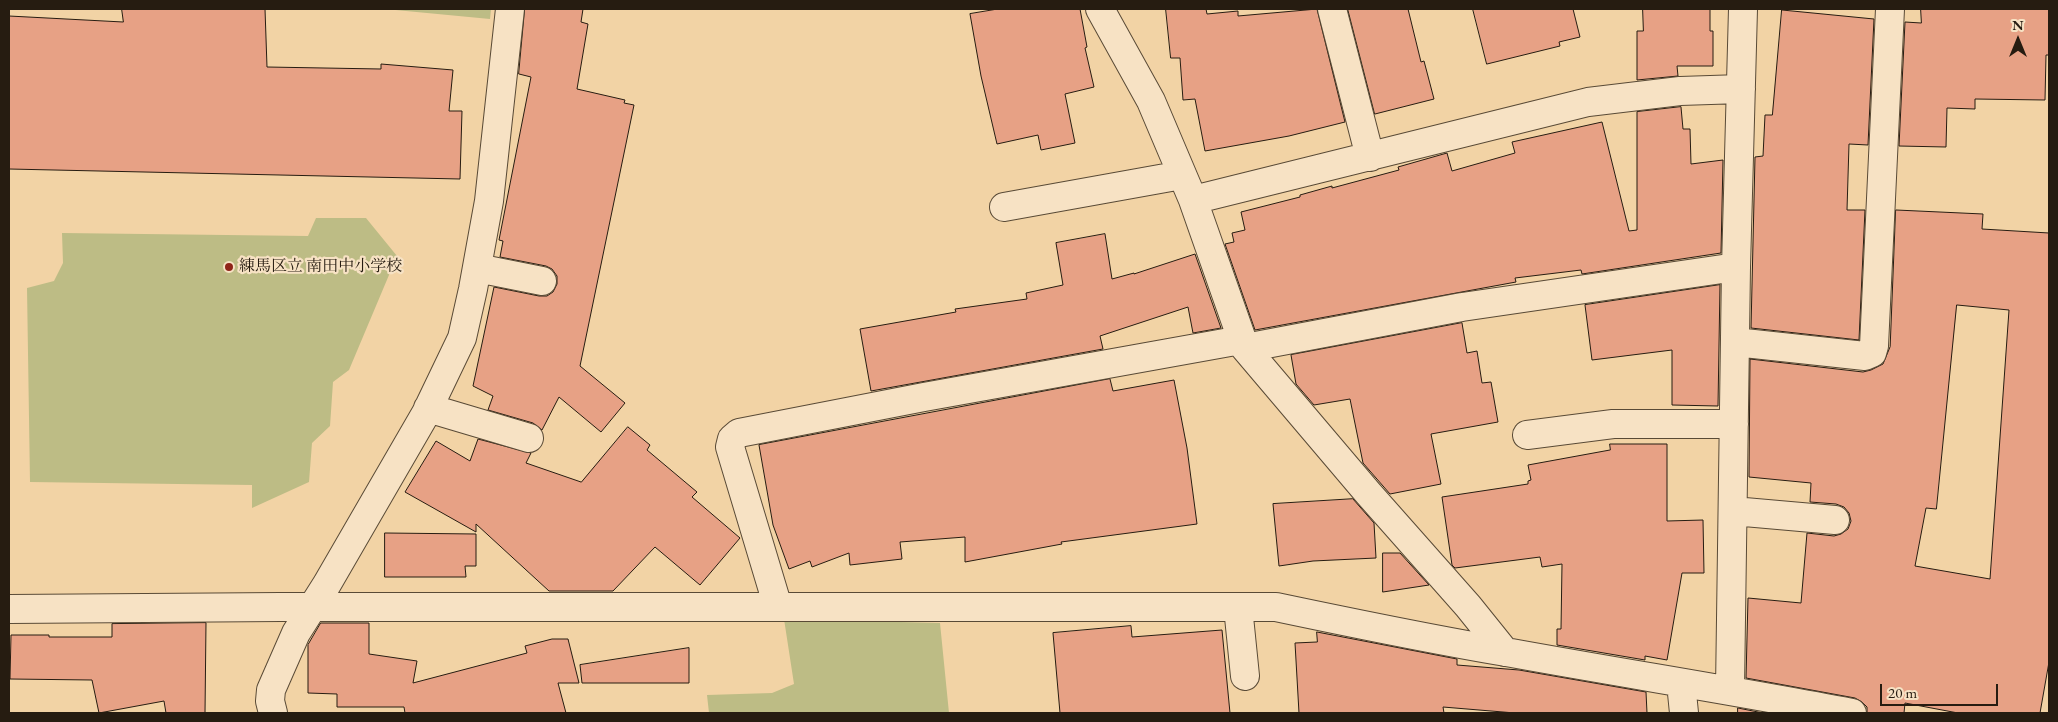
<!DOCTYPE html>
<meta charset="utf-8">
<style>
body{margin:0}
#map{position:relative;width:2058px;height:722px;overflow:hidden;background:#f2d3a5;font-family:"EB Garamond",serif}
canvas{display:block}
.frame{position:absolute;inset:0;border:10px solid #261c11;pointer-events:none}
.north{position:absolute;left:1993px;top:15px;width:50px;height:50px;-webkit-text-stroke:4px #f7e2c4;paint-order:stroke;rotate:0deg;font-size:14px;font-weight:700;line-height:20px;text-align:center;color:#261c11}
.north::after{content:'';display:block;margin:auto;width:18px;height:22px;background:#261c11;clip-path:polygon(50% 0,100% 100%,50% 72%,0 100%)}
.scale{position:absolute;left:1880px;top:684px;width:118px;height:22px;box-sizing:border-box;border:2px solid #261c11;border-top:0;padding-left:6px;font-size:15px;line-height:18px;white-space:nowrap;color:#261c11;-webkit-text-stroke:4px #f7e2c4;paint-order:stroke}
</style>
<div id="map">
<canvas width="2058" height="722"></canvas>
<div class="frame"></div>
<div class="north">N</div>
<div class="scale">20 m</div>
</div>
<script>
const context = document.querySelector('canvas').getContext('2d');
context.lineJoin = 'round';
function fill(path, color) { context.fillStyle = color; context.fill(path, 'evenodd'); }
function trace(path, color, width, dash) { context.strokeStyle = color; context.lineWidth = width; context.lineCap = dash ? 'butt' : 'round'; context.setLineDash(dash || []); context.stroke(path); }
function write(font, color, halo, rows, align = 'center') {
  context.font = font + ' "EB Garamond","Noto Serif JP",serif'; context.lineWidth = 4.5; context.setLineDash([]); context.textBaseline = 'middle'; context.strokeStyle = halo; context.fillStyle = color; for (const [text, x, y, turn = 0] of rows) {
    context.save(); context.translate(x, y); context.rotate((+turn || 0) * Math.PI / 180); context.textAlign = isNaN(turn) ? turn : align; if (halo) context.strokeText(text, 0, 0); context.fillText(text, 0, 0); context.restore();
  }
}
const green = new Path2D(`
 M385 9H491L490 19Z
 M316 218H366L397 256 349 370 333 382 330 426 312 443 309 482 252 508V485L30 482 27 288 54 281 63 263 62 233 308 236Z
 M784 619 940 623 949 713H709L707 695 772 693 794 684Z`);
const building = new Path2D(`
 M122 9H265L267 67 381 69V64L453 70 449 111H462L460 179 9 169V16L123 22Z
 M525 9H583L581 22 588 24 577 89 625 100 624 103 634 105 580 366 625 403 601 432 559 397 542 430 533 423 488 410 493 396 473 386 494 287 539 296H547L553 292 557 284V276L552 269 546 266 500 257 503 241 499 240 531 77 519 74Z
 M998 9H1080L1087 47 1085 48 1094 87 1065 94 1075 143 1041 150 1038 135 997 144 981 76 970 14Z
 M1166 9H1206L1207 14 1238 11V16L1317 9 1345 122 1289 136 1205 151 1195 99 1183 100 1180 58H1171Z
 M1348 9H1408L1421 62 1424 61 1434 99 1375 114Z
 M1473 9H1573L1580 37 1559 42 1560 46 1487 64Z
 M1643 9H1710V31H1713V66H1677L1678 76 1637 80V31H1643Z
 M1921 9H2049V55H2046L2045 100 1975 99V109L1947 108 1946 147 1899 146 1905 22 1921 23Z
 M1782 10 1874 19 1868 145 1849 144 1847 210H1865L1859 340 1751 328 1755 157 1763 156 1765 115H1772Z
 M1681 107 1683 129H1690L1691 164 1723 160 1721 253 1582 274 1581 270 1515 278 1516 282 1255 330 1225 244 1234 242 1232 233 1245 230 1241 212 1300 197V195L1332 186V188L1399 170 1398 167 1447 153 1452 171 1515 153 1512 142 1602 122 1629 231 1637 230V112Z
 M1896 210 1983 214 1982 229 2049 233V662L2040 713H1958L1905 703 1904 713H1867V707L1862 702 1855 698 1746 678 1748 598 1801 603 1807 533 1834 536 1841 534 1848 529 1851 521 1849 513 1844 507 1836 504 1810 502 1811 483 1749 477 1750 359 1863 372 1871 370 1883 364 1890 347ZM1957 305 2009 310 1990 579 1915 566 1926 508 1936 509Z
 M1105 234 1112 279 1134 273V274L1195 254 1221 328 1193 333 1188 307 1100 336 1103 349 871 391 860 329 956 312 955 309 1027 299 1026 293 1063 285 1056 243Z
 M1720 285 1718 406 1672 405V350L1592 360 1585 305Z
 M1462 323 1467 353 1477 351 1482 383 1491 382 1498 422 1431 434 1441 484 1390 494 1363 463 1350 399 1314 405 1296 384 1291 355Z
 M1110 379 1113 391 1174 380 1187 448 1197 524 1061 542 1062 544 965 562V537L900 542 902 559 850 565 849 553 812 567 810 561 789 569 773 525 759 445Z
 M628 427 650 445 647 450 697 492 692 497 740 538 700 585 655 547 613 591H549L476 524V532L405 492 436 441 470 461 478 439 531 453 526 463 581 482Z
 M1610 444H1667V521L1703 520 1704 573H1682L1667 660 1645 656V660L1557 645V629H1561L1562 564 1542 567 1540 557 1455 568 1452 565 1442 497 1528 484V481L1531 480 1528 465 1610 450Z
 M1353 499 1374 523 1376 558 1313 561 1279 566 1273 504Z
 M385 533 476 534V566H465L466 577H385Z
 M1383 553H1400L1429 585 1383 592Z
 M206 623 205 713H166L164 701 99 713 92 680 10 679 11 635H49V637H112V624Z
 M321 623H369V654L417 661 413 683 527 653 525 646 552 639H568L579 683H558L566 713H405L404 707H337V694L308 693V645Z
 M1131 626 1132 637 1222 630 1230 713H1060L1053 633Z
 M1317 632 1457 659V665L1519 670 1646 692 1647 713H1515L1443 707 1444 713H1299L1295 643 1317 642Z
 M689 648V683H582L580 665Z
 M1738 708 1763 713H1767H1738Z`);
const minor = new Path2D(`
 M1100 9 1151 101 1193 200 1245 348 1368 493 1468 606 1505 652
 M1332 9 1370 157
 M1193 200 1588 102 1680 91 1741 89
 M1004 207 1182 175
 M477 268 542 281
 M1735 342 1865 356 1872 353 1874 346 1890 9
 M1245 348 1462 307 1736 267
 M428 408 529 438
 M1527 435 1613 424H1734
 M1733 511 1835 520
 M778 607 730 447 732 439 739 433 924 397 1241 340
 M1238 607 1245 676
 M9 609 281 607H1276C1352 623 1429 639 1506 652 1621 673 1737 691 1852 713
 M1681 683 1684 713
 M1730 689 1736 267 1743 9
 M273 713 270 701 271 690 296 633 327 584 426 413 462 338 473 289 489 201 510 9`);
const markers = [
 [229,267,5,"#8f2418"]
];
const poiNames = [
 ["練馬区立 南田中小学校",239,267]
];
fill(green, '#bdbc85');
fill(building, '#e7a185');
trace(building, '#261c11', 1);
trace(minor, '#594a36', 30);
trace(minor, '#f7e2c4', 28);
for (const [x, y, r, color] of markers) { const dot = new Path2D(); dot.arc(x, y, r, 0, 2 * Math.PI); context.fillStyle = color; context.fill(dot); trace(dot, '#f7e2c4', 2); }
write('16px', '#261c11', '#f7e2c4', poiNames, 'left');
</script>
